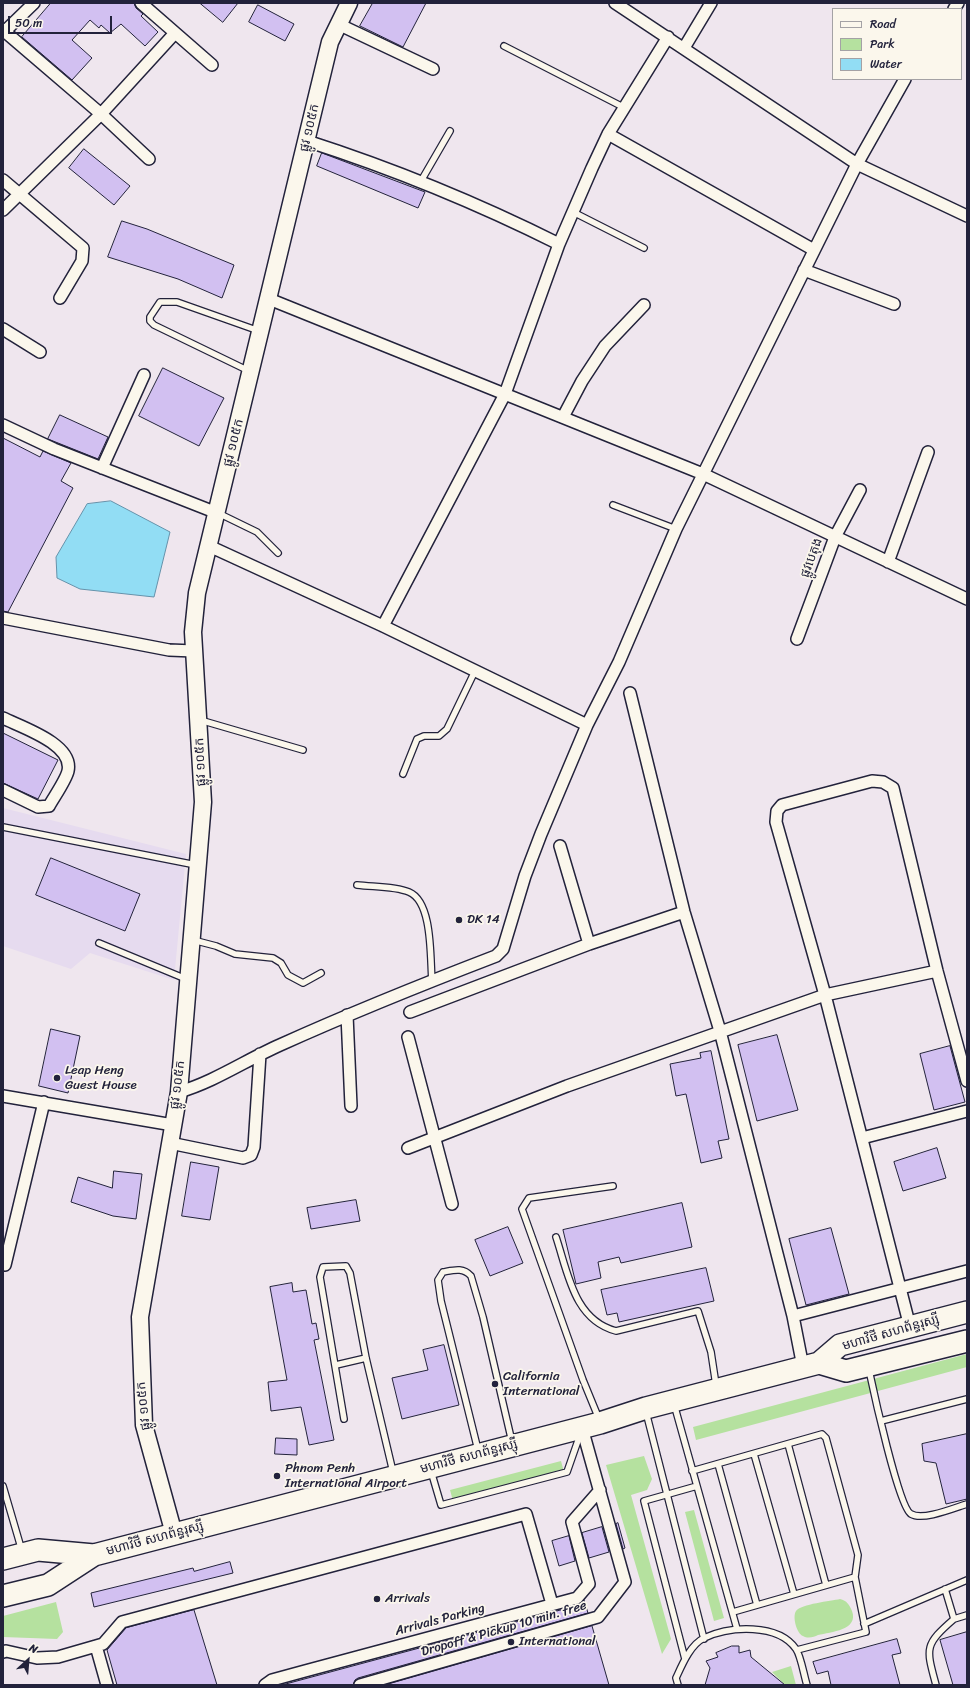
<!DOCTYPE html>
<meta charset="utf-8">
<style>
body{margin:0}
#map{position:relative;width:970px;height:1688px;overflow:hidden;background:#efe6ee;font-family:Sriracha,sans-serif}
canvas{display:block}
.frame{position:absolute;inset:0;border:4px solid #22223b;pointer-events:none}
.legend{position:absolute;left:832px;top:8px;width:130px;height:72px;box-sizing:border-box;background:#fbf7ec;border:1px solid #a4a2a5;margin:0;padding:5px 7px;list-style:none;font-size:12px;color:#22223b}
.legend li{display:flex;align-items:center;gap:8px;height:20px}
.legend b{width:20px;border:1px solid #a4a2a5}
.north{position:absolute;left:8px;top:1640px;width:40px;height:40px;-webkit-text-stroke:3px #fbf7ec;paint-order:stroke;rotate:26deg;font-size:11px;font-weight:700;line-height:16px;text-align:center;color:#22223b}
.north::after{content:'';display:block;margin:auto;width:14px;height:18px;background:#22223b;clip-path:polygon(50% 0,100% 100%,50% 72%,0 100%)}
.scale{position:absolute;left:8px;top:16px;width:104px;height:18px;box-sizing:border-box;border:2px solid #22223b;border-top:0;padding-left:5px;font-size:12px;line-height:14px;white-space:nowrap;color:#22223b;-webkit-text-stroke:3px #fbf7ec;paint-order:stroke}
</style>
<div id="map">
<canvas width="970" height="1688"></canvas>
<div class="frame"></div>
<ul class="legend">
<li><b style="height:5px;background:#fbf7ec"></b>Road</li>
<li><b style="height:11px;background:#b5e19f"></b>Park</li>
<li><b style="height:11px;background:#92ddf4"></b>Water</li>
</ul>
<div class="north">N</div>
<div class="scale">50 m</div>
</div>
<script>
const context = document.querySelector('canvas').getContext('2d');
context.lineJoin = 'round';
function fill(path, color) { context.fillStyle = color; context.fill(path, 'evenodd'); }
function trace(path, color, width, dash) { context.strokeStyle = color; context.lineWidth = width; context.lineCap = dash ? 'butt' : 'round'; context.setLineDash(dash || []); context.stroke(path); }
function write(font, color, halo, rows, align = 'center') {
  context.font = font + ' Sriracha,"Noto Sans Khmer",sans-serif'; context.lineWidth = 3.5; context.setLineDash([]); context.textBaseline = 'middle'; context.strokeStyle = halo; context.fillStyle = color; for (const [text, x, y, turn = 0] of rows) {
    context.save(); context.translate(x, y); context.rotate((+turn || 0) * Math.PI / 180); context.textAlign = isNaN(turn) ? turn : align; if (halo) context.strokeText(text, 0, 0); context.fillText(text, 0, 0); context.restore();
  }
}
const built = new Path2D(`
 M3 808 186 854 174 980 90 953 71 969 3 946Z`);
const green = new Path2D(`
 M967 1354V1367L696 1440 693 1427Z
 M644 1456 652 1479 647 1490 631 1495 671 1639 662 1654 606 1465Z
 M561 1461 564 1472 453 1501 450 1490Z
 M694 1510 724 1618 714 1621 685 1512Z
 M840 1599C847 1601 849 1604 852 1611 859 1630 831 1632 818 1635 814 1637 808 1639 803 1636 797 1634 792 1617 796 1611 801 1604 831 1601 840 1599Z
 M56 1602 63 1632 57 1639 3 1637V1616Z
 M791 1666 796 1685H785L772 1672Z`);
const water = new Path2D(`
 M111 501 170 532 154 597 80 589 57 578 56 557 87 504Z`);
const building = new Path2D(`
 M51 3H134L136 8 143 14 141 16 158 32 145 46 121 24 110 33 101 25 99 28 90 20 72 40 92 58 72 80 22 37Z
 M200 3H238L223 22Z
 M373 3H426L403 47 360 26Z
 M258 5 294 24 285 41 249 22Z
 M84 149 130 186 114 205 69 168Z
 M322 153 425 192 418 208 317 166Z
 M122 221 147 229 234 265 222 298 178 279 108 257Z
 M163 368 224 398 199 446 139 416Z
 M60 415 108 437 98 459 48 439Z
 M3 438 40 457 43 451 71 463 61 481 73 488 8 612 3 611Z
 M3 733 58 760 38 799 3 783Z
 M51 858 140 894 125 931 36 895Z
 M51 1029 80 1036 68 1093 39 1086Z
 M777 1035 798 1110 757 1121 738 1045Z
 M950 1046 965 1102 934 1110 920 1054Z
 M711 1051 729 1139 718 1141 722 1158 701 1163 686 1094 676 1096 670 1064 701 1058 700 1053Z
 M937 1148 946 1178 903 1191 894 1162Z
 M191 1162 219 1167 210 1220 182 1216Z
 M114 1171 142 1174 136 1219 113 1216 71 1202 78 1177 112 1188Z
 M356 1200 360 1221 311 1229 307 1208Z
 M682 1203 692 1247 621 1263 619 1257 598 1262 601 1278 576 1284 563 1230Z
 M508 1227 523 1263 490 1276 475 1240Z
 M831 1228 849 1294 806 1305 789 1239Z
 M706 1268 714 1301 619 1322 617 1313 607 1315 601 1290Z
 M292 1283 293 1292 306 1290 312 1324 316 1323 319 1339 314 1340 334 1440 309 1445 301 1407 271 1411 268 1382 287 1380 270 1287Z
 M444 1345 459 1405 402 1419 392 1378 428 1370 423 1350Z
 M967 1434V1499L946 1504 936 1463 924 1461 922 1444Z
 M276 1438 297 1439V1455L275 1454Z
 M618 1523 625 1548 623 1549 616 1524Z
 M602 1527 609 1552 589 1558 582 1533Z
 M569 1536 575 1561 559 1566 552 1541Z
 M230 1562 233 1573 94 1607 91 1593 193 1568 194 1571Z
 M584 1600 588 1613 358 1678 355 1680 353 1685H282L579 1605Z
 M194 1610 217 1685H117L107 1650 126 1628Z
 M592 1626 609 1685H385Z
 M967 1632V1685H953L940 1640Z
 M897 1639 901 1653 892 1655 900 1685H831L828 1671 817 1674 813 1662Z
 M732 1646H739V1653L750 1650 751 1657 785 1685H705L710 1668 706 1661 718 1657 716 1653Z`);
const lane = new Path2D(`
 M504 46 625 108
 M421 181 450 131
 M573 212 644 248
 M249 371 154 325 150 321V317L160 302H177L259 331
 M613 505 676 529
 M218 513 257 532 278 553
 M200 720 303 750
 M403 774 417 739 424 736H439L447 729 475 671
 M3 827 196 865
 M357 885C374 887 394 886 409 892 433 902 430 958 432 981
 M193 940 216 946 235 954 273 958 281 963 288 975 303 983 321 973
 M99 943 186 979
 M556 1237C568 1273 574 1320 616 1331L698 1311 711 1352 716 1385
 M336 1365 366 1358
 M869 1370C873 1389 899 1508 911 1514 923 1521 954 1508 967 1504
 M674 1404 737 1629
 M646 1412 704 1639
 M344 1419 320 1277 323 1267 346 1266 350 1273 366 1358 393 1472
 M599 1419 583 1380 522 1209 529 1198 613 1186
 M881 1421 967 1399
 M788 1444 826 1585
 M478 1450 441 1301 438 1280 443 1272C454 1270 463 1267 471 1276L483 1317 512 1442
 M754 1454 794 1594
 M718 1464 757 1605
 M431 1471 441 1505 567 1472 581 1432
 M692 1471 822 1434 826 1438 858 1555 855 1577
 M3 1486 22 1551
 M733 1612 855 1577 866 1632 797 1650
 M954 1619 967 1615
 M864 1624 967 1580
 M685 1659 644 1501 697 1486
 M678 1685 676 1678C682 1665 690 1645 704 1638 730 1626 778 1623 796 1649 801 1656 804 1676 807 1685
 M936 1685C926 1648 924 1645 954 1619L945 1589`);
const street = new Path2D(`
 M141 3 212 65
 M615 3 857 164 967 216
 M954 9 958 3
 M338 24 433 69
 M3 30 101 114 149 159
 M3 33 34 3
 M684 48 711 3
 M608 134 814 250
 M307 141C394 169 477 203 559 244
 M3 180 83 248 82 261 60 298
 M3 210 101 114 175 33
 M804 270 894 304
 M269 299 703 474 967 599
 M3 329 40 352
 M563 417 582 381 605 346 644 305
 M3 425 54 449 217 513
 M102 468 144 375
 M209 546 383 626 587 725
 M888 562 928 452
 M3 618 169 650 194 651
 M383 626 505 394 559 244 592 168 608 134 668 37
 M797 639 835 537 860 490
 M630 693 684 912 720 1031 793 1316 803 1367
 M3 718C21 727 74 744 68 771 66 780 54 797 49 806L38 807 3 790
 M560 846 589 944
 M410 1012 589 944 684 912
 M347 1015 351 1106
 M408 1037 452 1204
 M179 1092C214 1082 246 1060 280 1045 351 1013 423 984 496 956L503 949 525 876 541 834 587 725 619 662 676 529 857 164 905 79
 M3 1096 173 1125
 M862 1138 967 1111
 M170 1143 243 1158 251 1155 254 1147 260 1054
 M408 1148 567 1086 825 995 937 971
 M5 1265 44 1102
 M793 1316 967 1271
 M910 1327 825 995 776 822 777 811 782 805 872 781 883 782 893 788 937 971 967 1081
 M96 1646 107 1685
 M3 1652 6 1651 37 1658 58 1657 103 1644 122 1622 526 1514 552 1604
 M265 1685 272 1680 305 1671 577 1598 589 1584 572 1522 600 1490
 M360 1685 598 1617 625 1582 582 1428`);
const secondary = new Path2D(`
 M174 1534 144 1425 140 1317 179 1092 203 802 193 632 197 593 330 42 349 3`);
const highway = new Path2D(`
 M819 1363 846 1371 967 1341
 M3 1559 38 1550 94 1555 600 1423 646 1408 819 1363 840 1345 967 1312
 M3 1596 48 1585 94 1555`);
const markers = [
 [459,920,4,"#22223b"],
 [57,1078,4,"#22223b"],
 [495,1384,4,"#22223b"],
 [277,1476,4,"#22223b"],
 [377,1599,4,"#22223b"],
 [511,1642,4,"#22223b"]
];
const streetNames = [
 ["ផ្លូវ ១០៥ក",310,128,-77],
 ["ផ្លូវ ១០៥ក",234,443,-76],
 ["ផ្លូវបេតុង",812,558,-70],
 ["ផ្លូវ ១០៥ក",201,762,-93],
 ["ផ្លូវ ១០៥ក",178,1085,-83],
 ["មហាវិថី សហព័ន្ធរុស្ស៊ី",891,1333,-16],
 ["ផ្លូវ ១០៥ក",144,1406,-96],
 ["មហាវិថី សហព័ន្ធរុស្ស៊ី",469,1457,-15],
 ["មហាវិថី សហព័ន្ធរុស្ស៊ី",155,1539,-15],
 ["Arrivals Parking",440,1620,-15],
 ["Dropoff & Pickup 10 min. free",504,1629,-16]
];
const poiNames = [
 ["DK 14",467,920],
 ["Leap Heng",65,1071],
 ["Guest House",65,1086],
 ["California",503,1377],
 ["International",503,1392],
 ["Phnom Penh",285,1469],
 ["International Airport",285,1484],
 ["Arrivals",385,1599],
 ["International",519,1642]
];
fill(built, '#e6dbef');
fill(green, '#b5e19f');
fill(water, '#92ddf4');
trace(water, '#6592aa', 1);
fill(building, '#d2c0f1');
trace(building, '#22223b', 1);
trace(lane, '#22223b', 8);
trace(street, '#22223b', 14);
trace(secondary, '#22223b', 19);
trace(highway, '#22223b', 24);
trace(lane, '#fbf7ec', 5.5);
trace(street, '#fbf7ec', 11);
trace(secondary, '#fbf7ec', 16);
trace(highway, '#fbf7ec', 21);
for (const [x, y, r, color] of markers) { const dot = new Path2D(); dot.arc(x, y, r, 0, 2 * Math.PI); context.fillStyle = color; context.fill(dot); trace(dot, '#fbf7ec', 1.5); }
write('13px', '#22223b', '#fbf7ec', streetNames);
write('13px', '#22223b', '#fbf7ec', poiNames, 'left');
</script>
